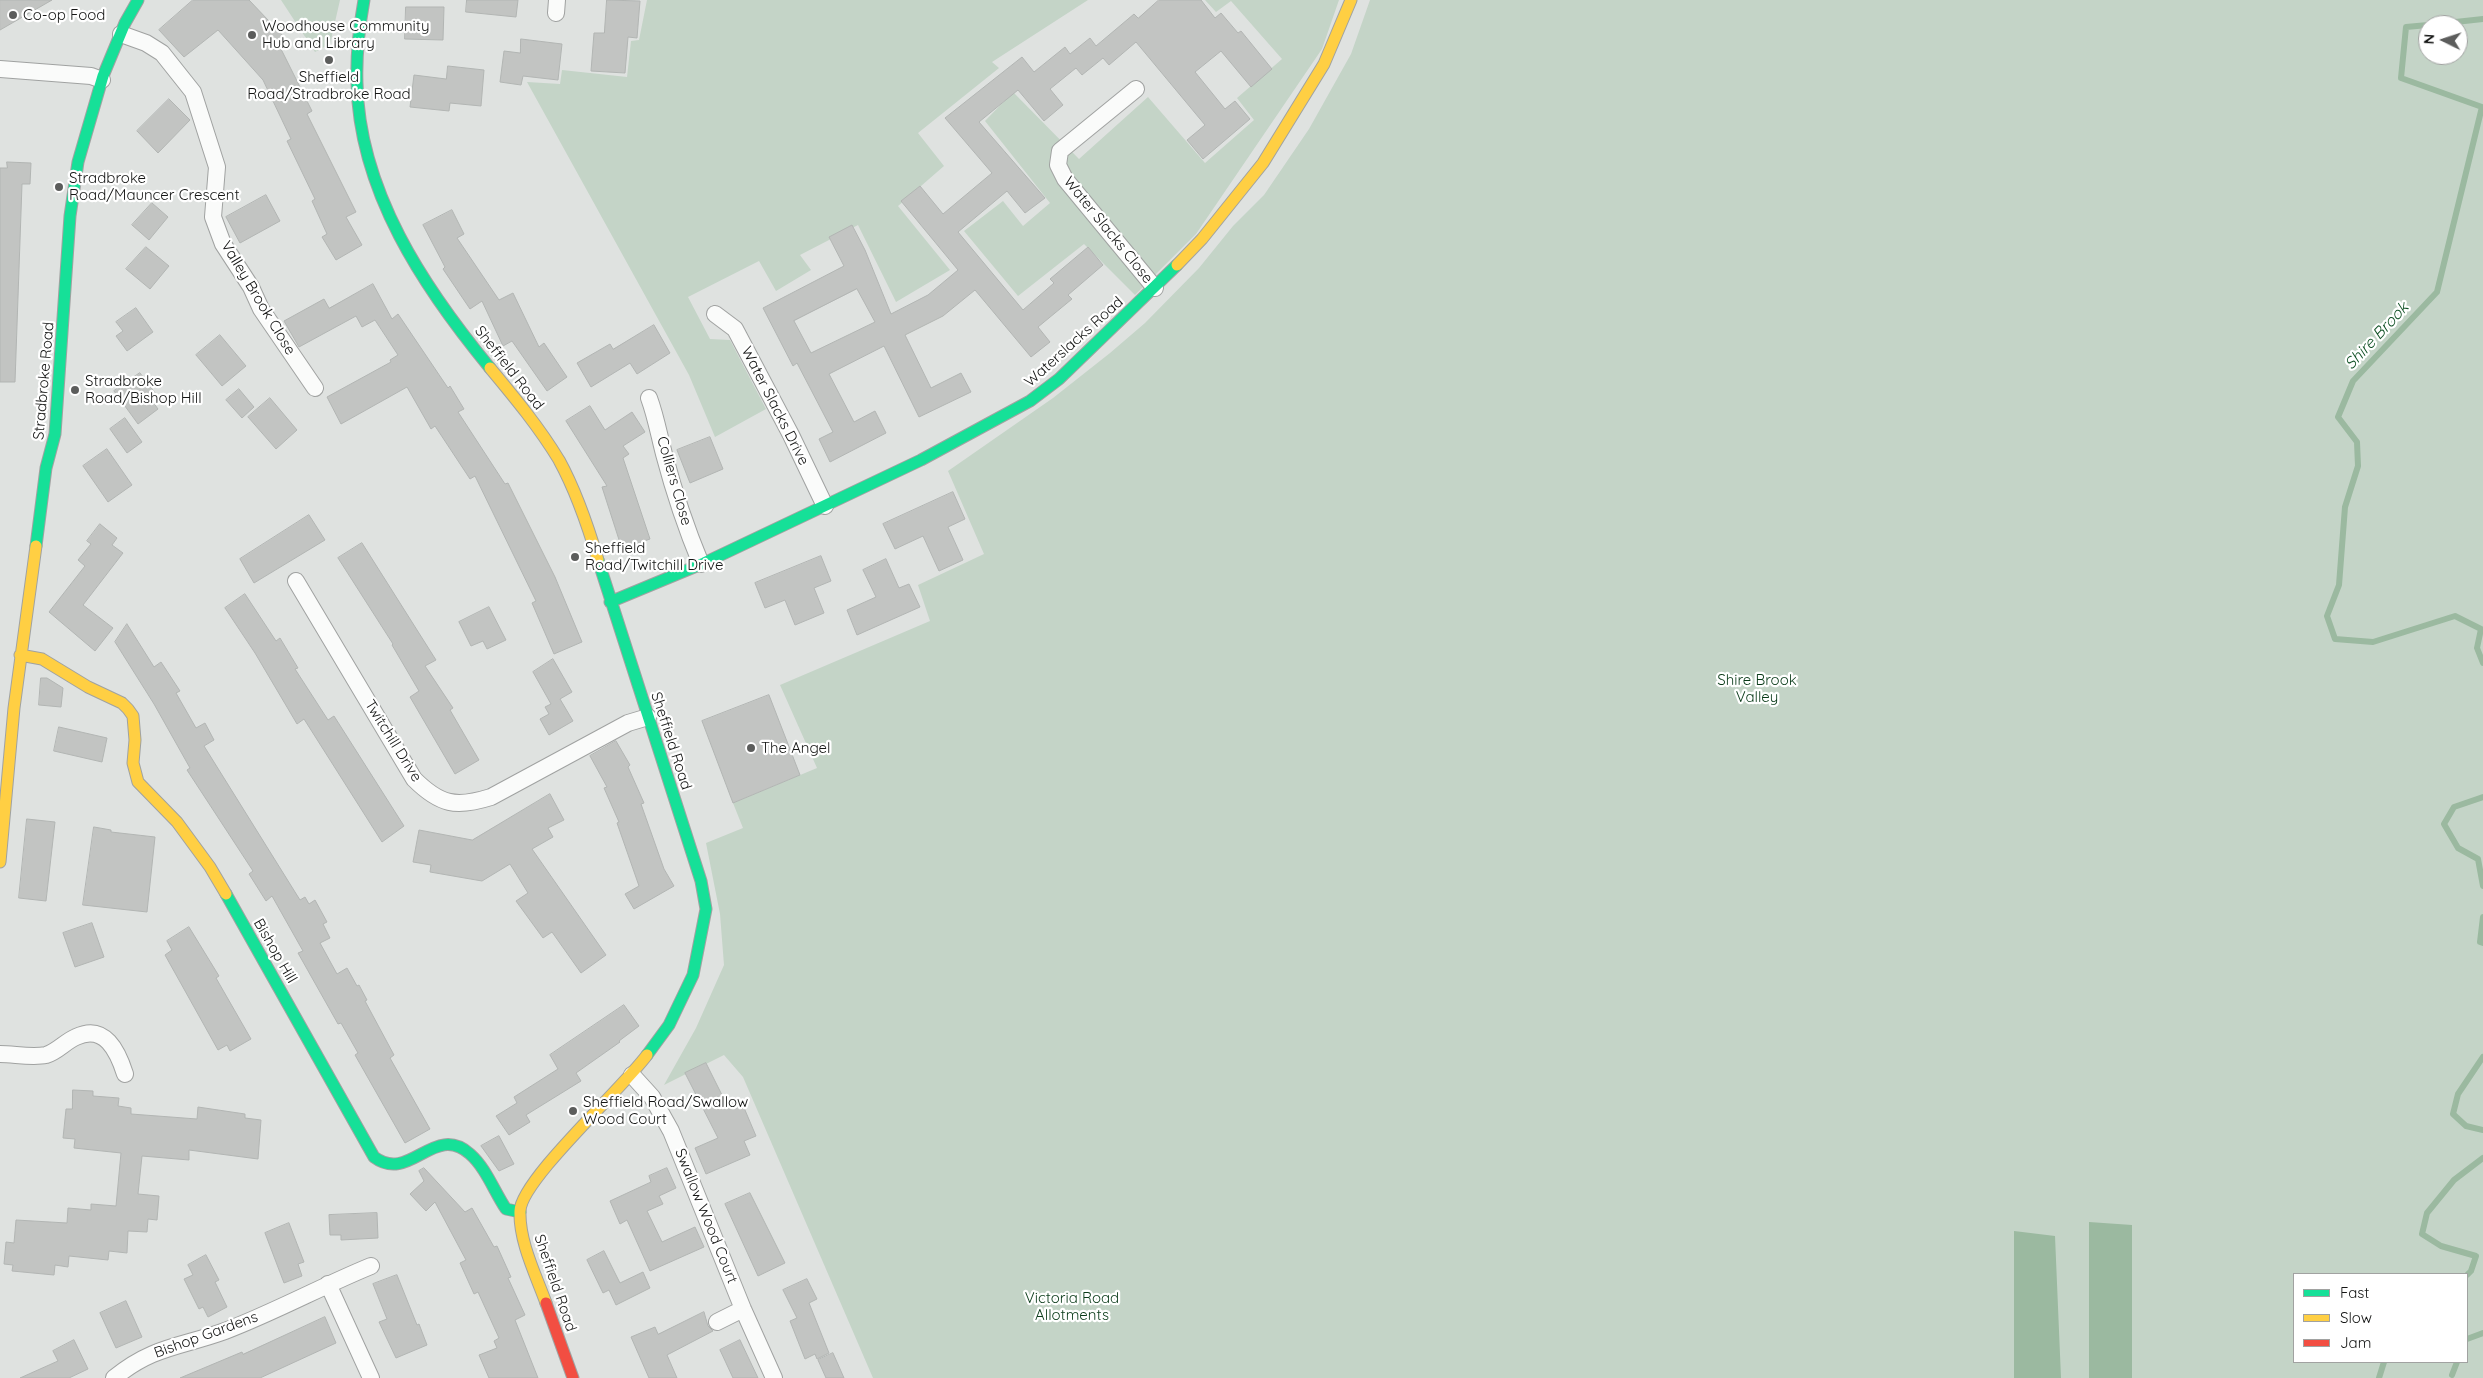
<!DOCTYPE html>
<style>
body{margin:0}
#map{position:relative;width:2483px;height:1378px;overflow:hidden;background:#dfe2e0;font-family:Quicksand,sans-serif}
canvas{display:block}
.legend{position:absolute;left:2293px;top:1273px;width:175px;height:90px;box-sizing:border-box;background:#fff;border:1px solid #a1a2a1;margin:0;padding:6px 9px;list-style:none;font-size:15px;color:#151615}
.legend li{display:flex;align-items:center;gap:10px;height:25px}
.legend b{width:25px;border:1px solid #a1a2a1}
.north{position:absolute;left:2418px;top:15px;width:50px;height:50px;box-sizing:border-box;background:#fff;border:1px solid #a1a2a1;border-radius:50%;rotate:274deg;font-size:14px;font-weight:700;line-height:20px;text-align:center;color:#151615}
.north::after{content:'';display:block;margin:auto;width:18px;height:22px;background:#5c5d5c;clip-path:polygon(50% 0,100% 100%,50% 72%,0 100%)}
</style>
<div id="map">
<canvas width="2483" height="1378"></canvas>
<ul class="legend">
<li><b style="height:6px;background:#16e098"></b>Fast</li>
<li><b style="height:6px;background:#ffcf43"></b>Slow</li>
<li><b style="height:6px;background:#f24e42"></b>Jam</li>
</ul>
<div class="north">N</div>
</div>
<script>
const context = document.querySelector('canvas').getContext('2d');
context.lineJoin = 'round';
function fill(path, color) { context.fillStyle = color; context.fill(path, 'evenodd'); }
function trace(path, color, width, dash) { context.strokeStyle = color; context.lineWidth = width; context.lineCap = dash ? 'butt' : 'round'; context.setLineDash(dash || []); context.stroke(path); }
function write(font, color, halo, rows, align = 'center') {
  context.font = font + ' Quicksand,sans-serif'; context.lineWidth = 4.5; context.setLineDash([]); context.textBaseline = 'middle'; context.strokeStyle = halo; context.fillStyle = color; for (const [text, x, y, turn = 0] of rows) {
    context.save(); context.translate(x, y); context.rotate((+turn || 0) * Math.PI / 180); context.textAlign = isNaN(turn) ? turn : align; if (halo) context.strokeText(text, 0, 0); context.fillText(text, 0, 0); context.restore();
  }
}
const green = new Path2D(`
 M281 0H340L330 44 315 52Z
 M647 0H1088L992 62 999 68 918 133 944 166 898 206 950 270 896 302 858 225 800 255 811 270 776 291 759 261 688 297 710 339 730 340 766 409 715 437 689 375 527 82 560 84 562 70 627 77 631 41 639 40Z
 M1205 0H1339L1322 49 1196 234 1135 295 1084 244 1018 296 964 231 1003 201 1023 226 1050 203 985 121 1013 92 1079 159 1148 97 1205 163 1254 120 1237 98 1282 59 1231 1 1216 12Z
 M1370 0H2483V1378H873L743 1077 724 1055 664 1085 696 1028 724 965 720 914 706 843 743 828 733 803 817 768 780 685 930 621 918 585 984 554 948 471 1053 398 1110 353 1145 323 1199 268 1233 226 1264 195 1309 129 1351 54ZM2428 25H2458V55H2428ZM2294 1274H2467V1362H2294Z`);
const water = new Path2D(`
 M2089 1222 2132 1225V1378H2089Z
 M2014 1231 2055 1236 2061 1378H2014Z`);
const stream = new Path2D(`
 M2428 25 2406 27 2401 78 2482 107 2437 292 2353 381 2338 417 2357 442 2358 466 2345 507 2339 585 2327 616 2335 639 2373 642 2455 616 2481 629 2477 648 2483 663
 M2428 25 2483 19
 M2483 797 2454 807 2444 824 2458 848 2478 859 2483 886
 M2483 917 2480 942 2483 943
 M2483 1057 2458 1094 2453 1114 2466 1126 2483 1130
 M2467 1275 2471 1271 2476 1256 2441 1246 2422 1234 2427 1213 2454 1180 2483 1158
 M2467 1339 2483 1333
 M2452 1375 2457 1362
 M2379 1378 2384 1362`);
const building = new Path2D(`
 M0 0H52L0 30Z
 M193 0H249L287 40 280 47 312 111 307 114 356 212 346 217 362 245 336 260 322 237 327 234 312 201 315 199 287 141 291 139 263 80 218 30 184 57 159 30Z
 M467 0H518L516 17 466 12Z
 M607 0 640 1 637 38 628 37 625 73 591 71 594 33H604Z
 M1159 0H1201L1215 18 1221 13 1238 33 1241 31 1272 69 1251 87 1221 51 1195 72 1225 109 1235 101 1250 119 1203 159 1187 140 1205 125 1136 42 1109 65 1103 58 1082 75 1076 68 1050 89 1063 105 1044 121 1018 90 979 122 1045 198 1025 213 1007 191 958 232 1023 310 1054 283 1050 279 1088 247 1103 265 1068 295 1072 299 1038 327 1050 342 1031 357 975 290 943 316 905 335 931 388 961 373 971 392 919 417 884 346 829 374 854 422 875 411 886 433 830 462 819 439 833 432 797 363 793 366 763 308 844 266 829 237 852 225 865 250 891 314 928 295 958 270 901 201 920 186 943 214 992 173 945 118 1022 57 1034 72 1065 47 1070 54 1090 38 1096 46 1134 14 1138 18ZM857 289 875 322 811 353 794 321Z
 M406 7H444L443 40 405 39Z
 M521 39 562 44 558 80 523 76 521 85 500 82 504 51 520 53Z
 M448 66 484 70 481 106 450 103 449 111 410 107 414 75 446 79Z
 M169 99 190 120 158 153 137 131Z
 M7 162 31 163 30 184H22L15 382H0V168H7Z
 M266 195 280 221 240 243 226 217Z
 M152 203 168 217 149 240 132 225Z
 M452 210 464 234 457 238 499 300 513 293 539 347 544 343 567 377 547 391 512 341 503 346 482 301 470 309 443 269 445 267 423 225Z
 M146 247 169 266 150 289 126 269Z
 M373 284 392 319 398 314 448 388 450 386 464 409 458 412 505 484 508 483 555 577 582 642 554 654 532 603 536 601 475 476 470 479 435 426 431 429 407 387 341 424 327 397 391 362 390 360 398 355 375 320 362 327 356 316 299 347 284 321 324 299 329 308Z
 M136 308 153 332 127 351 116 336 123 331 116 322Z
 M654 325 670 353 637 374 630 363 591 387 577 363 610 344 613 349Z
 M220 335 246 366 222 386 196 355Z
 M140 373 159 398 153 402 158 409 138 424 114 391Z
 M239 389 254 407 242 418 226 400Z
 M270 398 297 430 276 449 248 417Z
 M590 406 605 430 632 412 645 432 623 446 629 454 623 458 650 539 622 549 602 487 607 486 566 421Z
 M125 418 142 442 127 453 110 429Z
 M710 437 723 469 690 483 677 450Z
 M107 449 132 485 108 502 83 466Z
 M953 492 965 519 948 527 963 560 939 571 923 536 895 549 883 524Z
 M309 515 325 540 254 583 240 559Z
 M100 524 117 538 112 545 123 553 83 605 113 628 95 651 49 612 85 566 78 560 91 544 87 541Z
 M362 543 436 660 425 666 453 708 450 710 479 760 455 774 410 697 419 691 392 645 393 644 338 558Z
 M821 556 831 581 814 588 824 613 795 625 785 600 765 608 755 583Z
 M886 559 899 588 909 584 920 607 857 635 847 610 876 597 863 570Z
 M245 594 276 641 280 638 298 668 295 669 328 720 334 716 404 826 382 842 304 719 297 724 255 653 225 608Z
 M489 607 506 640 487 649 483 641 471 646 459 622Z
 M127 624 154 667 161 662 180 691 176 693 196 728 205 723 214 740 204 746 300 900 305 897 309 904 315 900 327 922 323 924 330 938 320 943 337 974 347 968 357 986 359 985 367 1000 365 1001 394 1055 390 1058 430 1129 405 1143 355 1055 358 1053 341 1023 338 1024 298 953 303 951 272 896 266 901 249 874 253 871 187 770 190 768 154 704 115 642Z
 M553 659 572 692 560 699 573 721 549 735 540 719 549 714 545 707 551 704 533 672Z
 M41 678H47L63 688 61 707 39 705Z
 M769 695 800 775 733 803 702 721Z
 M59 727 107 738 102 762 54 751Z
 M616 741 630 765 628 767 644 803 641 804 664 869 674 886 634 909 625 894 639 886 617 823 619 822 604 788 607 787 590 756Z
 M550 794 564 820 548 828 553 837 532 849 606 955 581 973 552 932 543 938 516 901 528 893 510 864 482 881 430 872 431 865 413 862 419 830 472 840Z
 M27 819 55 822 46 901 19 898Z
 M94 827 111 830V832L155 837 147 912 83 905Z
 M92 923 104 957 75 967 63 933Z
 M189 927 219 976 216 978 251 1039 230 1051 227 1045 218 1050 165 955 172 950 167 941Z
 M624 1005 639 1026 619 1041 620 1042 576 1073 581 1081 526 1115 530 1122 509 1135 496 1116 517 1103 514 1097 558 1069 550 1055Z
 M706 1063 729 1109 742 1103 756 1136 744 1141 750 1155 706 1174 695 1148 718 1138 685 1073Z
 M73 1090 93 1091V1096L119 1098 118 1106 131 1108V1114L197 1119 198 1107 245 1114V1118L261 1120 258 1159 189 1150V1160L142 1156 138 1194 159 1196 157 1220 148 1219 147 1232 128 1231 127 1253 109 1251 108 1260 69 1256 68 1267 55 1265 54 1275 12 1271 13 1265 4 1264 6 1242 14 1243 16 1220 67 1223 68 1208 91 1210V1204L116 1206 121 1153 74 1148 75 1139 63 1138 66 1109H72Z
 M499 1136 514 1164 499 1171 481 1146Z
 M424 1168 465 1212 472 1208 494 1247 497 1246 511 1277 508 1278 525 1315 515 1320 538 1378H489L479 1355 497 1348 494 1341 499 1338 478 1292 474 1294 460 1263 466 1260 435 1202 426 1211 410 1194 424 1181 419 1171Z
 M667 1168 676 1188 659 1196 663 1204 647 1211 662 1242 695 1227 704 1247 650 1271 627 1220 620 1224 610 1201 651 1182 649 1176Z
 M750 1193 785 1263 758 1276 725 1204Z
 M377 1213 378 1238 341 1240V1235H330L329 1215Z
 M289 1223 304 1262 298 1264 302 1276 284 1283 265 1233Z
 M604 1251 620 1283 643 1272 650 1288 616 1305 609 1290 603 1293 587 1260Z
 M206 1255 219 1280 215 1282 227 1307 208 1317 203 1307 199 1309 184 1279 193 1275 188 1265Z
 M397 1275 417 1325 419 1324 427 1345 396 1358 379 1322 387 1319 373 1284Z
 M807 1279 817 1299 809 1303 829 1353 817 1359 815 1354 805 1359 790 1321 797 1318 783 1290Z
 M126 1301 142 1337 116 1348 100 1313Z
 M704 1312 708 1326 713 1331 667 1355 677 1378H649L631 1337 655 1327 658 1334Z
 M325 1317 336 1343 260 1378H180L242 1352 243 1354Z
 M74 1340 88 1369 69 1378H20L58 1361 53 1351Z
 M740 1340 758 1378H733L720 1350Z
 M833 1353 844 1378H826L818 1360Z`);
const street = new Path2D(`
 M556 13 557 0
 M121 34 146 43 162 53 193 92 217 167 213 217 223 244 251 287 261 309 315 388
 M0 69 91 76 102 80
 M1136 89 1060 151 1058 165 1065 179 1155 288
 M715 314 735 329 791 435 825 506
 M649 398C656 417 659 435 664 454 674 492 686 528 701 564
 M296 581 414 779C440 805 456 808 491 797L628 723 648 717
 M0 1054C14 1054 32 1058 46 1055 57 1052 66 1041 76 1037 105 1023 118 1052 125 1074
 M632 1075 652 1097 671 1131 743 1309 774 1378
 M328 1284 371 1378
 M717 1322 743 1309
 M114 1378C153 1346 181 1347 225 1331 275 1312 322 1286 371 1266`);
const fast = new Path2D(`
 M364 0C359 28 356 55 357 83 359 191 424 288 490 368
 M36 546 46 468 55 434 70 216 78 162 103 76 125 23 138 0
 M598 560 701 881 706 909 693 975 669 1025 647 1055
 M610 602 704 563 921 460 1030 401 1059 379 1177 265
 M226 894 374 1157C410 1184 434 1122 470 1154 486 1168 494 1191 506 1209L520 1212`);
const slow = new Path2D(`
 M1177 265 1202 239 1263 163 1324 64 1351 0
 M490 368C515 398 539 427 559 460 576 491 588 526 598 560
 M20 655 42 659 88 687 122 703 128 709 133 716 135 740 133 763 138 782 177 822 210 867 226 894
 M0 862 14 708 36 546
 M546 1303C536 1275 519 1242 520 1211 521 1180 623 1088 647 1055`);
const jam = new Path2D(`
 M546 1303 573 1378`);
const markers = [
 [13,15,5,"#5c5d5c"],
 [252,35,5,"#5c5d5c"],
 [329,60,5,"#5c5d5c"],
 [59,187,5,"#5c5d5c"],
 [75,390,5,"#5c5d5c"],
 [575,557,5,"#5c5d5c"],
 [751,748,5,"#5c5d5c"],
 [573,1111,5,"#5c5d5c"]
];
const poiNames = [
 ["Co-op Food",23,15],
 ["Woodhouse Community",262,26],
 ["Hub and Library",262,43],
 ["Sheffield",329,77,"center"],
 ["Road/Stradbroke Road",329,94,"center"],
 ["Stradbroke",69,178],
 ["Road/Mauncer Crescent",69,195],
 ["Stradbroke",85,381],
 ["Road/Bishop Hill",85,398],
 ["Sheffield",585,548],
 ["Road/Twitchill Drive",585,565],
 ["The Angel",761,748],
 ["Sheffield Road/Swallow",583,1102],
 ["Wood Court",583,1119]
];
const streetNames = [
 ["Water Slacks Close",1108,230,51],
 ["Valley Brook Close",258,298,59],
 ["Waterslacks Road",1074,342,-42],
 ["Sheffield Road",509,368,52],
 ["Stradbroke Road",44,381,-85],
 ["Water Slacks Drive",775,406,63],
 ["Colliers Close",674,481,74],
 ["Twitchill Drive",393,741,58],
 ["Sheffield Road",671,741,72],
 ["Bishop Hill",275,951,60],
 ["Swallow Wood Court",706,1216,68],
 ["Sheffield Road",555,1283,71],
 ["Bishop Gardens",206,1335,-20]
];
const parkNames = [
 ["Shire Brook",1757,680],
 ["Valley",1757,697],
 ["Victoria Road",1072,1298],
 ["Allotments",1072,1315]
];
const waterNames = [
 ["Shire Brook",2377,336,-47]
];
fill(green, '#c4d4c7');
fill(water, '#9bb9a0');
trace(stream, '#9bb9a0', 6);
fill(building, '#c2c4c2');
trace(building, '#b2b5b3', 1);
trace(street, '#a0a2a1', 18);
trace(fast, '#a0a2a1', 13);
trace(slow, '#a0a2a1', 13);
trace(jam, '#a0a2a1', 13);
trace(street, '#fafbfa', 16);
trace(fast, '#16e098', 11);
trace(slow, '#ffcf43', 11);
trace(jam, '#f24e42', 11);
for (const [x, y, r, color] of markers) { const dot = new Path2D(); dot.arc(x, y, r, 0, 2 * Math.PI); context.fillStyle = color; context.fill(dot); trace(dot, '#fff', 2); }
write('15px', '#151615', '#fff', poiNames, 'left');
write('15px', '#151615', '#fff', streetNames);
write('15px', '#093a18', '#fff', parkNames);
write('italic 16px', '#105125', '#fff', waterNames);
</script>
